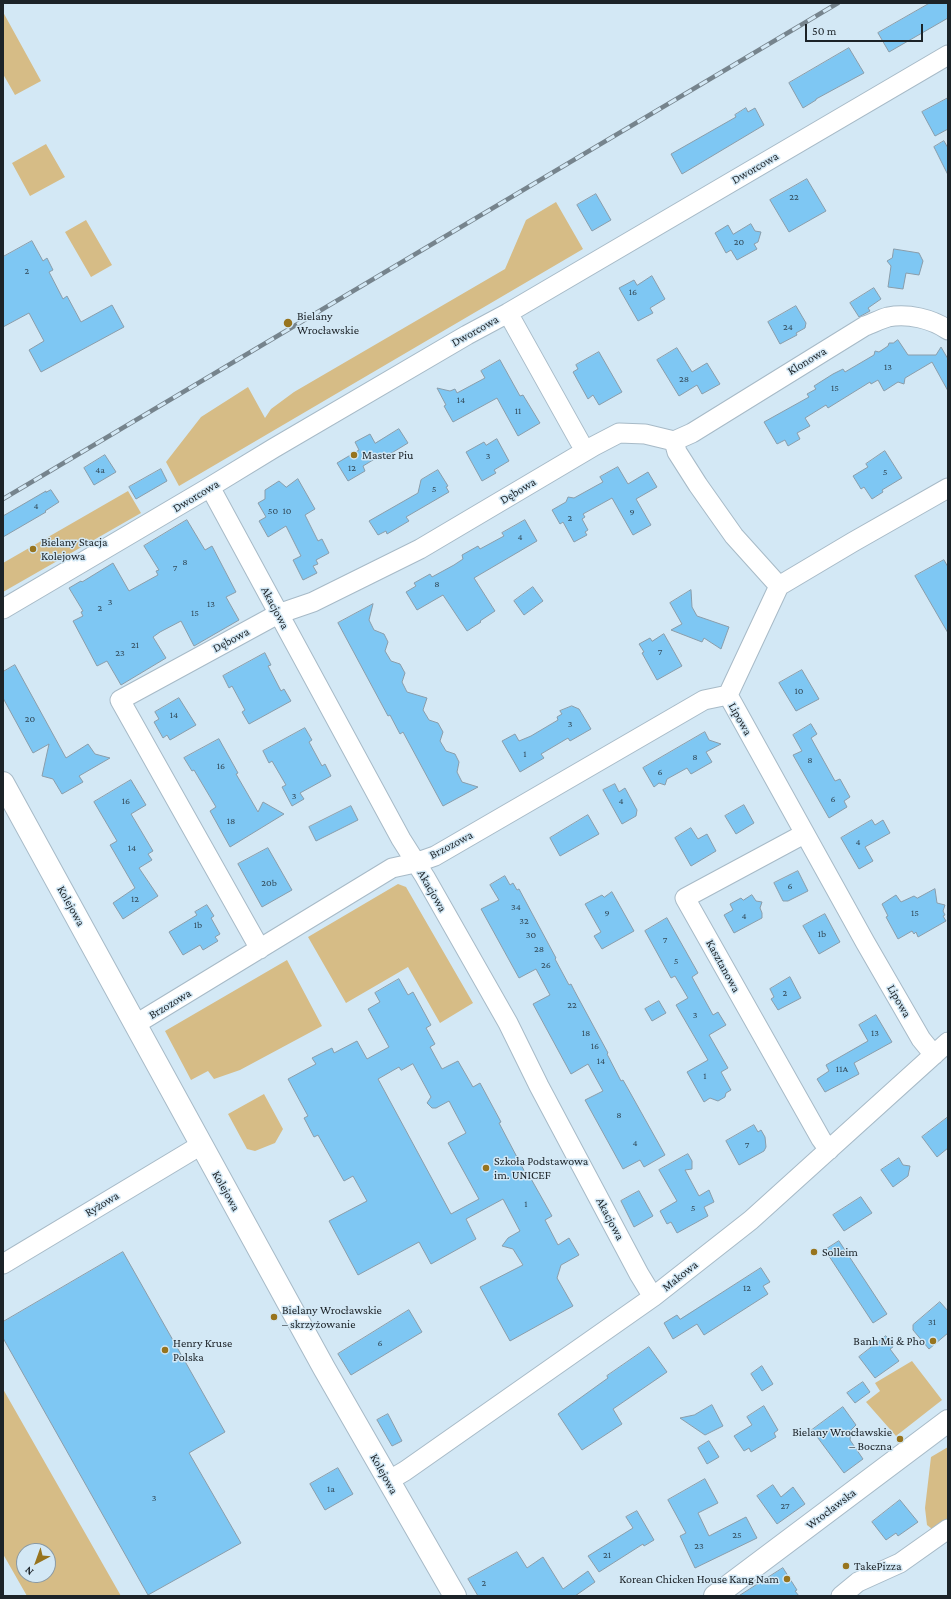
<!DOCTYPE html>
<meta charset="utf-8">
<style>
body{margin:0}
#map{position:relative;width:951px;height:1599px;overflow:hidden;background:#d3e8f5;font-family:"Crimson Pro",serif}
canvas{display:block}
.frame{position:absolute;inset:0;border:4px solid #1c2328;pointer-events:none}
.north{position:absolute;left:16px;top:1543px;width:40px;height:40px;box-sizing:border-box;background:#d3e8f5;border:1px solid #8a99a3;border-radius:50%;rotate:221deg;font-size:11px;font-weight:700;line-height:16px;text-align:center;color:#1c2328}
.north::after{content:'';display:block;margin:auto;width:14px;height:18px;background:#97741e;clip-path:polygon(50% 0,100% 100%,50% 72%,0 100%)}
.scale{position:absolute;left:805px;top:24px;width:118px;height:18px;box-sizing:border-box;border:2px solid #1c2328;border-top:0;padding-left:5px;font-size:12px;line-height:14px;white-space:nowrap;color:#1c2328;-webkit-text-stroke:3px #d3e8f5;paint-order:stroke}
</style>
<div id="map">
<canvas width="951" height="1599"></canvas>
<div class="frame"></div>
<div class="north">N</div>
<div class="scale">50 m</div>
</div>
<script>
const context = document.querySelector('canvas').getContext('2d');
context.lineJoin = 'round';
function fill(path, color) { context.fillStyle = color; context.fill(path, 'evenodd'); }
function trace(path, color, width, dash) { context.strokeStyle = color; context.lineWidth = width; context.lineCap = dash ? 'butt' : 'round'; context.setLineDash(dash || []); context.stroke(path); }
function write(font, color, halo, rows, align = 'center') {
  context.font = font + ' "Crimson Pro",serif'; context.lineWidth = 3; context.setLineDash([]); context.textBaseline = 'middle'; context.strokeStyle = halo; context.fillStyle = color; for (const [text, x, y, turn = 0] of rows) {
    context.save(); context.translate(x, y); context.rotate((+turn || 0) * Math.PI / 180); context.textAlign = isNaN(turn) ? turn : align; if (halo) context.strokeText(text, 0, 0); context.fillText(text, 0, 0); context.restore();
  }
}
const green = new Path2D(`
 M3 12 41 81 15 95 3 74Z
 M46 144 65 177 30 196 12 163Z
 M556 202 583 249 179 486 166 462 201 417 248 387 265 418 271 409 294 392 505 269 526 220Z
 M86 220 112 265 91 277 65 232Z
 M128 491 141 513 3 592V563Z
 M398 884 406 887 473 1003 440 1023 408 967 346 1003 308 937Z
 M287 960 322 1026 240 1070 214 1079 208 1071 191 1080 165 1031Z
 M264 1094 283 1129 275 1143 255 1151 247 1149 228 1114Z
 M912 1361 942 1400 896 1436 866 1402 880 1391 875 1383Z
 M3 1389 121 1596H27L3 1554ZM24 1551H48V1575H24Z
 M948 1447V1539L946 1540 927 1525 925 1508 931 1457Z`);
const building = new Path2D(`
 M930 3H948V18L889 52 878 33Z
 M849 48 864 73 816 99V100L803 108 789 83Z
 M948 98V129L935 136 922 112Z
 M746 108 748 112 755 108 764 125 682 174 671 154 736 117 735 115Z
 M944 141 948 148V175L934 147Z
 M807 179 826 211 789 232 770 200Z
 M596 194 611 220 592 231 577 205Z
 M751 224 755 231 761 232 758 242 754 244 757 249 737 260 731 250 726 253 715 233 728 225 733 234Z
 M32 241 43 261 47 258 53 270 49 272 63 299 67 296 81 322 112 305 124 327 41 372 29 350 44 341 29 313 3 327V257Z
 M894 249 919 253 923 261 919 275 906 273 903 289 888 287 891 266 887 261 892 258Z
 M652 276 665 299 650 308 653 313 638 321 619 288 634 280 637 285Z
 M874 288 881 299 868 308 870 311 859 317 850 303Z
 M796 306 806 323 805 328 796 333 797 335 780 344 768 322Z
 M898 340 908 355H936L941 347 948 359V391L932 362 905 378 904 384 898 382 884 391 878 380 871 384 870 382 828 408 826 405 805 418 810 426 797 433 800 439 788 446 785 440 777 444 764 422 809 397 807 394 816 389 814 386 833 374 843 369 845 372 874 355 875 351 879 352 888 346 889 343H893Z
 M677 348 692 372 707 363 720 384 702 394 697 385 679 396 657 360Z
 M599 352 622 392 599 405 593 395 588 399 573 372 578 369 576 365Z
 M500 360 520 396 523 395 540 423 518 436 497 398 453 422 444 406 446 405 437 388 450 391 455 389 457 393 485 378 481 371Z
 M399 429 408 443 385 457 383 454 363 466 365 471 348 481 337 463 359 450 355 442 370 434 375 443Z
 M497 439 509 461 494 470 496 473 482 481 466 452 484 442 486 445Z
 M885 451 902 478 882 490 883 492 872 499 864 487 861 489 853 476 868 467 866 464Z
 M105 455 116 472 94 485 84 468Z
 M618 467 628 484 648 472 657 487 636 499 651 525 633 535 612 498 583 514 585 517 582 519 588 530 585 532 587 535 574 542 563 522 560 524 552 510 566 502 568 497 574 498 603 482 600 477Z
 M161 469 167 481 136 499 129 487Z
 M438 470 448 486 446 487 449 492 406 517 409 521 387 534 386 531 378 535 369 521 418 493 421 480Z
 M298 479 315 509 305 515 318 541 322 539 329 553 316 560 318 564 313 566 317 573 303 580 293 560 301 556 286 526 268 537 259 521 266 517 258 503 265 499V490L279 481 286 487Z
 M51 490 59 502 45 511 46 512 3 537V516L46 491V492Z
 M187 520 205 550 212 546 236 592 226 597 239 620 194 646 181 621 160 632 153 637 166 658 121 685 107 661 97 666 73 621 83 616 81 612 83 611 69 588 81 581 82 582 113 563 129 591 158 575 156 571 159 570 144 546Z
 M525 520 537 541 474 578 495 611 480 621 481 622 467 631 443 595 417 610 406 592 416 586 414 583 430 574 432 577 454 565 463 559 462 555 478 546 480 549 504 536 502 533Z
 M944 560 948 567V633L915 576Z
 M533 587 543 601 524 615 514 601Z
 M691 590 692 607 697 616 729 627 721 649 704 638 702 642 671 630 682 624 670 603Z
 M373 604 369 620 374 630 384 634 388 642 385 651 391 661 400 664 405 673 402 682 407 692 427 698 423 710 429 720 438 723 443 732 440 741 446 751 455 754 459 762 457 772 462 782 478 787 443 806 403 732 400 734 390 715 388 716 338 623Z
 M664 634 682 666 657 680 642 653 644 652 639 644 650 638 652 641Z
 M265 653 271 665 268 666 281 691 284 689 291 701 249 724 242 712 245 710 232 686 229 688 223 676Z
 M15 665 66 758 88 744 95 754 110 758 79 776 83 782 62 794 53 779 42 776 49 744 33 753 3 698V672Z
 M802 670 819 699 796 711 779 683Z
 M179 698 196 725 170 740 167 735 163 738 154 722 159 719 155 712Z
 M572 706 579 709 591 729 570 741 568 738 541 754 544 758 520 772 502 741 515 734 519 741 531 736 558 720 557 717 562 714 560 711Z
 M811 724 817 734 811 738 835 781 840 779 850 797 844 801 847 807 829 818 793 755 802 751 793 735Z
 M305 728 312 740 309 742 322 766 325 764 331 776 300 793 304 799 292 806 282 787 286 785 272 761 269 763 263 751Z
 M705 732 709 740 721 744 706 752 712 762 691 774 687 768 667 779 665 785 659 783 654 787 643 768Z
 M219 739 238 773 236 774 258 812 263 802 284 814 230 847 210 811 216 807 194 770 192 771 184 758Z
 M131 780 146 805 131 814 153 851 148 854 152 860 139 868 158 896 123 919 113 903 135 888 110 845 117 841 94 802Z
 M615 784 619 792 625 788 637 810 636 816 622 824 603 790Z
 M744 805 754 823 736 834 725 816Z
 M351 806 358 820 316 841 309 827Z
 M588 815 599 834 560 856 550 838Z
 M872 820 875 825 883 820 890 833 865 847 873 861 859 869 841 838Z
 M691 828 698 839 707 834 716 851 691 866 675 838Z
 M268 848 292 890 262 907 238 864Z
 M798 871 808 891 788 901H783L774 883Z
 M505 876 510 885 513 883 517 890 519 889 556 958 555 959 569 985 571 984 574 990 608 1053 607 1054 621 1081 623 1080 627 1087 665 1155 644 1167 640 1160 623 1169 585 1100 603 1091 588 1064 571 1074 533 1004 550 995 536 969 519 978 481 909 499 900 490 885Z
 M935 889 937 903 945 905 943 911 945 915 943 916 946 921 918 937 916 932 914 934 912 931 898 939 886 917 888 916 882 904 896 895 901 902 914 896 917 898Z
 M612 892 634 931 602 949 594 936 601 932 585 904 602 895 604 897Z
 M752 895 756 901 762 902 760 908 762 913V918L734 933 724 915 733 910 730 904 741 898 743 900Z
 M207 905 214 916 211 918 220 934 215 937 218 941 203 950 200 945 183 955 169 932 197 915 195 912Z
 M825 914 840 942 819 954 803 926Z
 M667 918 698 973 692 977 713 1015 718 1012 726 1025 709 1035 728 1068 721 1072 731 1090 726 1093 725 1097 718 1101 710 1098 704 1102 687 1072 708 1060 676 1005 688 998 675 976 671 978 645 931Z
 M790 977 801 998 778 1010 771 999 774 997 770 989Z
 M399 979 408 995 413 992 431 1025 426 1028 435 1044 430 1047 442 1069 458 1061 473 1087 480 1083 501 1122 499 1123 528 1178 530 1177 552 1216 545 1220 558 1245 569 1238 579 1255 561 1265 557 1278 573 1306 510 1341 480 1287 523 1265 513 1249 502 1246 508 1238 520 1231 503 1199 466 1219 476 1239 431 1264 419 1242 358 1275 329 1221 367 1201 353 1176 344 1181 318 1135 314 1137 304 1118 308 1116 288 1079 316 1064 312 1058 332 1048 334 1053 357 1041 367 1059 389 1047 368 1009 380 1002 375 993ZM413 1064 431 1097 427 1103 432 1108H436L449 1101 466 1133 448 1143 479 1199 451 1214 378 1079 399 1067 401 1070Z
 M659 1001 666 1013 652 1021 645 1009Z
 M876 1015 892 1042 854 1063 859 1074 825 1092 817 1079 829 1071 826 1065 868 1041 859 1025Z
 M948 1117V1148L937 1157 922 1137Z
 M754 1125 758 1132 761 1130 765 1137 766 1147 764 1151 739 1165 726 1141Z
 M688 1154 692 1161V1169L685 1170 699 1196 709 1190 714 1202 704 1207 708 1216 677 1233 671 1222 667 1224 660 1211 677 1201 659 1170Z
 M899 1158 903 1165 910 1166 908 1176 893 1187 881 1170Z
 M639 1191 653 1216 634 1227 621 1201Z
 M861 1197 872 1213 844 1231 833 1215Z
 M839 1241 887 1314 873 1323 825 1250Z
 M123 1252 225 1432 189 1453 241 1543 148 1595 3 1338V1322Z
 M761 1268 770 1282 763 1286 768 1294 704 1335 697 1324 673 1339 664 1323 677 1315 680 1319Z
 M940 1302 948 1311V1333L929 1349 913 1330V1325Z
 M409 1310 422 1332 351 1375 338 1354Z
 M886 1336 893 1347 890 1349 899 1361 875 1378 859 1357Z
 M649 1347 667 1372 613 1409 622 1424 582 1450 558 1414 608 1378 607 1376Z
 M762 1366 773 1384 762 1391 751 1374Z
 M863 1382 870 1392 855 1403 847 1393Z
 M712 1405 723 1426 705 1435 680 1418 694 1415Z
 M764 1406 778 1430 774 1433 776 1437 751 1452 749 1448 744 1451 734 1436 752 1425 747 1417Z
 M843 1407 856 1425 851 1430 850 1440 863 1459 844 1473 812 1430Z
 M388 1414 402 1441 392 1446 377 1420Z
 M709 1441 719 1457 707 1464 698 1448Z
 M338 1468 353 1494 325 1510 310 1484Z
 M705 1479 718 1503 698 1513 709 1536 746 1517 757 1538 695 1568 680 1536 686 1533 668 1500Z
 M773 1485 781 1497 793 1487 805 1504 777 1524 757 1496Z
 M900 1500 918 1522 898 1536 896 1533 886 1540 872 1522Z
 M637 1511 654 1540 644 1546 643 1544 599 1572 588 1556 633 1528 626 1517Z
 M517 1552 527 1568 543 1557 563 1589 588 1571 595 1582 575 1596H478L468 1579Z
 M783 1568 797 1590 795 1591 799 1596H739Z`);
const minor = new Path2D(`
 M508 313 585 451
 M674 441 692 433 865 326C873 323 881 319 888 317 908 313 932 319 948 330
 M210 487 401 839 425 877 508 1023 539 1086 639 1274 653 1297
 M779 586 853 542 948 488
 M3 609 210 487 274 448 467 335 508 313 948 55
 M804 834 685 898 821 1139 829 1150
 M260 949 120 700 278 614 313 602 420 549 594 446 619 433 645 434 674 441 677 452 698 485 734 536 779 586 728 695 865 942 921 1039 934 1055
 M136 1024 392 868 415 863 435 856 704 700 728 695
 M3 1264 201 1145
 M388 1481 405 1471 653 1297 751 1220 948 1042
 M841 1596 858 1582 900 1563 948 1529`);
const tertiary = new Path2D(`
 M3 783 324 1368 455 1596`);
const secondary = new Path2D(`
 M715 1596 948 1421`);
const rail = new Path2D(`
 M3 499 838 3`);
const markers = [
 [288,323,5,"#97741e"],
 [354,455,4,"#97741e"],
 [33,549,4,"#97741e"],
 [486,1168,4,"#97741e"],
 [814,1252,4,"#97741e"],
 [274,1317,4,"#97741e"],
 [933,1341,4,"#97741e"],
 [165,1350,4,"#97741e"],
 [900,1439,4,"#97741e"],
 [846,1566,4,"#97741e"],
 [787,1579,4,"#97741e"]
];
const numberNames = [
 ["22",794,197],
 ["20",739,242],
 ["2",27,271],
 ["16",633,292],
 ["24",788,327],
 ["13",888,367],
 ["28",684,379],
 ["15",835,388],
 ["14",461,400],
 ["11",518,411],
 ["3",488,456],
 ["12",352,468],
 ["4a",100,470],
 ["5",885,472],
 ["5",434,489],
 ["4",36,506],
 ["50",273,511],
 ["10",287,511],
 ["9",632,512],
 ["2",570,518],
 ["4",520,537],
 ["8",185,562],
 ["7",175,568],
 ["8",437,584],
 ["3",110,602],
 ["13",211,604],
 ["2",100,608],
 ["15",195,613],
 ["21",135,645],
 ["7",660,652],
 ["23",120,653],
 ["10",799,691],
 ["14",174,715],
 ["20",30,719],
 ["3",570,724],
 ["1",525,754],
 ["8",695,757],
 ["8",810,760],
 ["16",221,766],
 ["6",660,772],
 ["3",294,796],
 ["6",833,799],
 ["16",126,801],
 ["4",621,801],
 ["18",231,821],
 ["4",858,842],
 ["14",132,848],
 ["20b",269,883],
 ["6",790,886],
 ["12",135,899],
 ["34",516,907],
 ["9",607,913],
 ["15",915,913],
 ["4",744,916],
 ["32",524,921],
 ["1b",198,925],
 ["1b",822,934],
 ["30",531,935],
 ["7",665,940],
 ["28",539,949],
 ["5",676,961],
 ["26",546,965],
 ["2",785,993],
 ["22",572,1005],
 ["3",695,1015],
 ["18",586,1033],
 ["13",875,1033],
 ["16",595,1046],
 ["14",601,1061],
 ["11A",842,1069],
 ["1",705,1076],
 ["8",619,1115],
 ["4",635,1143],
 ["7",747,1145],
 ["1",526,1204],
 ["5",693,1208],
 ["12",747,1288],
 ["31",932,1322],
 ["6",380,1343],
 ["1a",331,1489],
 ["3",154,1498],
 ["27",785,1506],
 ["25",737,1535],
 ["23",699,1546],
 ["21",607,1555],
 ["2",484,1583]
];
const streetNames = [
 ["Dworcowa",755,168,-30],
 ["Dworcowa",475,331,-29],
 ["Klonowa",807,361,-31],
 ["Dębowa",518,491,-31],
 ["Dworcowa",196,496,-31],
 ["Akacjowa",275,608,62],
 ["Dębowa",231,640,-28],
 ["Lipowa",740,719,61],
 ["Brzozowa",451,845,-28],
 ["Akacjowa",432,891,60],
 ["Kolejowa",71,906,61],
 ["Kasztanowa",723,966,61],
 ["Lipowa",899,1001,60],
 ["Brzozowa",170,1004,-31],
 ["Kolejowa",226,1191,61],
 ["Ryżowa",102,1204,-31],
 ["Akacjowa",610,1219,62],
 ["Makowa",680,1276,-38],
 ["Kolejowa",384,1474,61],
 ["Wrocławska",831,1509,-37]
];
const poiNames = [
 ["Bielany",297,316],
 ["Wrocławskie",297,330],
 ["Master Piu",362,455],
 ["Bielany Stacja",41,542],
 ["Kolejowa",41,556],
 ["Szkoła Podstawowa",494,1161],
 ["im. UNICEF",494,1175],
 ["Solleim",822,1252],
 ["Bielany Wrocławskie",282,1310],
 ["– skrzyżowanie",282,1324],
 ["Banh Mi & Pho",925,1341,"right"],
 ["Henry Kruse",173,1343],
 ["Polska",173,1357],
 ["Bielany Wrocławskie",892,1432,"right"],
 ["– Boczna",892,1446,"right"],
 ["TakePizza",854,1566],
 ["Korean Chicken House Kang Nam",779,1579,"right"]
];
fill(green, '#d6bc86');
fill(building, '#7ec7f3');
trace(building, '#8a9daa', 1);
trace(minor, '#a7bac7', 21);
trace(tertiary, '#a7bac7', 24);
trace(secondary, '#a7bac7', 24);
trace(minor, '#fff', 19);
trace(tertiary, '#fff', 22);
trace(secondary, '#fff', 22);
trace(rail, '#76848d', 4.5);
trace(rail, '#d3e8f5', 3, [9]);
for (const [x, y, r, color] of markers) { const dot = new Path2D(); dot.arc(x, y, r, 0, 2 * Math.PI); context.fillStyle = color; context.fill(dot); trace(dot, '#d3e8f5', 1.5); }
write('10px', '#344c5b', null, numberNames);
write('12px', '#1c2328', '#d3e8f5', streetNames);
write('12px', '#1c2328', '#d3e8f5', poiNames, 'left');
</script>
